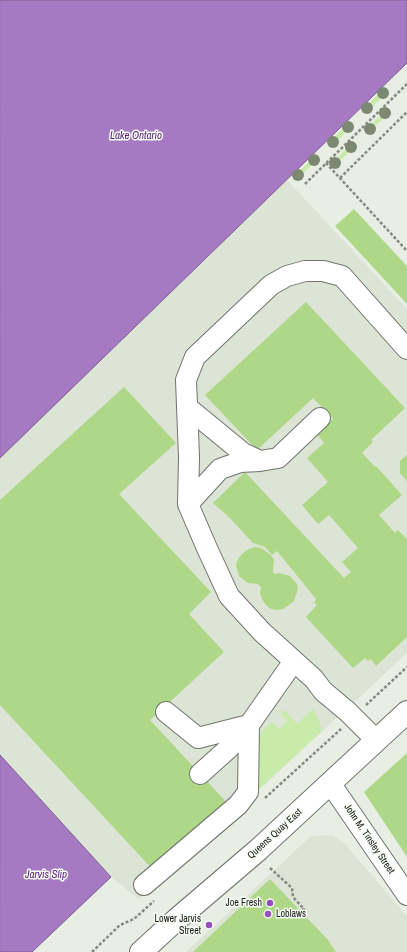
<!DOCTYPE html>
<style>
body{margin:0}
canvas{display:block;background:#e9eee5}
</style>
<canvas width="407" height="952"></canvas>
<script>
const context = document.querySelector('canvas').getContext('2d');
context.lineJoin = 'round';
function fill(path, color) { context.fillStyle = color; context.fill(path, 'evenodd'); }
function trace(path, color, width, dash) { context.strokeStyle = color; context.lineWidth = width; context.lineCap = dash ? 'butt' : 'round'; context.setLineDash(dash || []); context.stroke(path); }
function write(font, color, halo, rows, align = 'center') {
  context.font = font + ' "Archivo Narrow",sans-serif'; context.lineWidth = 3; context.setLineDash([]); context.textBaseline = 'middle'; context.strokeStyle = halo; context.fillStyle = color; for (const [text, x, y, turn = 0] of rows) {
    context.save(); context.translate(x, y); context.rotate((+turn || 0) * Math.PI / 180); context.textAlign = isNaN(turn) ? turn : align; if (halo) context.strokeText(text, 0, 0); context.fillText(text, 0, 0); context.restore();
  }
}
const built = new Path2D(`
 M287 180 407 309V653L253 795 139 899 111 877 0 755V458Z
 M332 835 344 843 407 916V952H186L311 836Z`);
const green = new Path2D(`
 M382 90H384L386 93 368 111H366L364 110 365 108Z
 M387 110 388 114 370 131H367V128L385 111Z
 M350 123 351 127 333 145 330 144V141L348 124Z
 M353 144 354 147 336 165 332 164 333 162 350 145Z
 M313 158H315L316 161 298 178H295V175Z
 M313 709 318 718 322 731 253 795 257 741 262 731 272 722 279 729 287 721 281 714 285 710 297 724Z`);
const water = new Path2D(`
 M0 0H407V63L0 458Z
 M0 755 111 877 32 952H0Z`);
const building = new Path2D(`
 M354 209 407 266V304L335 226Z
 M306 302 405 408 371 440 373 442 362 453 375 467 376 466 402 495 379 515 395 533 398 530 407 539V637L376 666 371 659 368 661 365 658 353 668 306 617 317 605 314 603 316 599 277 551 272 555 265 547 253 543 229 517 213 503 245 472 344 578 351 572 342 562 358 548 329 515 318 524 302 505 328 482 307 458 324 443 317 434 333 419 313 398 257 450 205 395Z
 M124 387 176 443 119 494 211 592 189 614 224 652 150 720 229 805 155 872 0 705V500Z
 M407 455V481L400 473V461Z
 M255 547 261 548 271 555 274 560 273 572 275 574 279 573 290 576 297 584 298 589 294 601 283 609 277 610 271 609 266 605 262 599 260 593 261 587 258 584 248 583 239 576 236 565 238 559 243 553 249 549Z
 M407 753V857L364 792Z
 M270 879 328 940 336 952H193Z`);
const path = new Path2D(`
 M326 163 407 251
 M340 178 407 112
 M305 184 407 84
 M366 705 407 667
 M265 798 341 729
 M270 868 292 888 293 897 304 909 301 911
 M92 952 120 925 134 919 154 901`);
const minor = new Path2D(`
 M187 407 243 453 260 461 278 458 320 418
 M188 504 220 469 240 462 260 461
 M376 740 348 712 323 691 314 679 262 632 229 596 206 546 188 504 189 457 186 380 195 357 271 285 287 276 305 271H323L342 276 407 349
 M200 774 229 748 249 725 294 661
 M330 783 407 895
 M144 885 238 805 248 792 249 725 198 738 166 712`);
const major = new Path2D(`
 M141 952 176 920 258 850 407 712`);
const trees = [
 [383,93],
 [367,108],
 [385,113],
 [348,127],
 [370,129],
 [333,142],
 [351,147],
 [314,160],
 [335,163],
 [298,175]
];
const markers = [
 [270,903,4,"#964dc0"],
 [268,914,4,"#964dc0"],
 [209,925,4,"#964dc0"]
];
const streetNames = [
 ["Queens Quay East",275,834,-42],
 ["John M. Tinsley Street",369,839,56]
];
const poiNames = [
 ["Joe Fresh",262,903],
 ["Loblaws",276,914,"left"],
 ["Lower Jarvis",201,919],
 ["Street",201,931]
];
const waterNames = [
 ["Lake Ontario",136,136],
 ["Jarvis Slip",46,875]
];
fill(built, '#dce4d5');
fill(green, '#c8eba9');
fill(water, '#a67ac3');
trace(water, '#7c5e90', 1);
fill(building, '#aed887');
trace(minor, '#70746d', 22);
trace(major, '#70746d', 24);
trace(path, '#858983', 2.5, [3, 2]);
trace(minor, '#fff', 20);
trace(major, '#fff', 22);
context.fillStyle = '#7d8872';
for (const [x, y] of trees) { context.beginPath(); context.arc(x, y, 6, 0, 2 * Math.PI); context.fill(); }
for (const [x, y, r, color] of markers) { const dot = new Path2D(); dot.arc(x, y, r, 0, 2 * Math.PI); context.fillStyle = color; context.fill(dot); trace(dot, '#f6fbf2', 1.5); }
write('10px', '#1b1d1a', '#f6fbf2', streetNames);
write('10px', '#1b1d1a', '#f6fbf2', poiNames, 'right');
write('italic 11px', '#5d237b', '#f6fbf2', waterNames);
</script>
